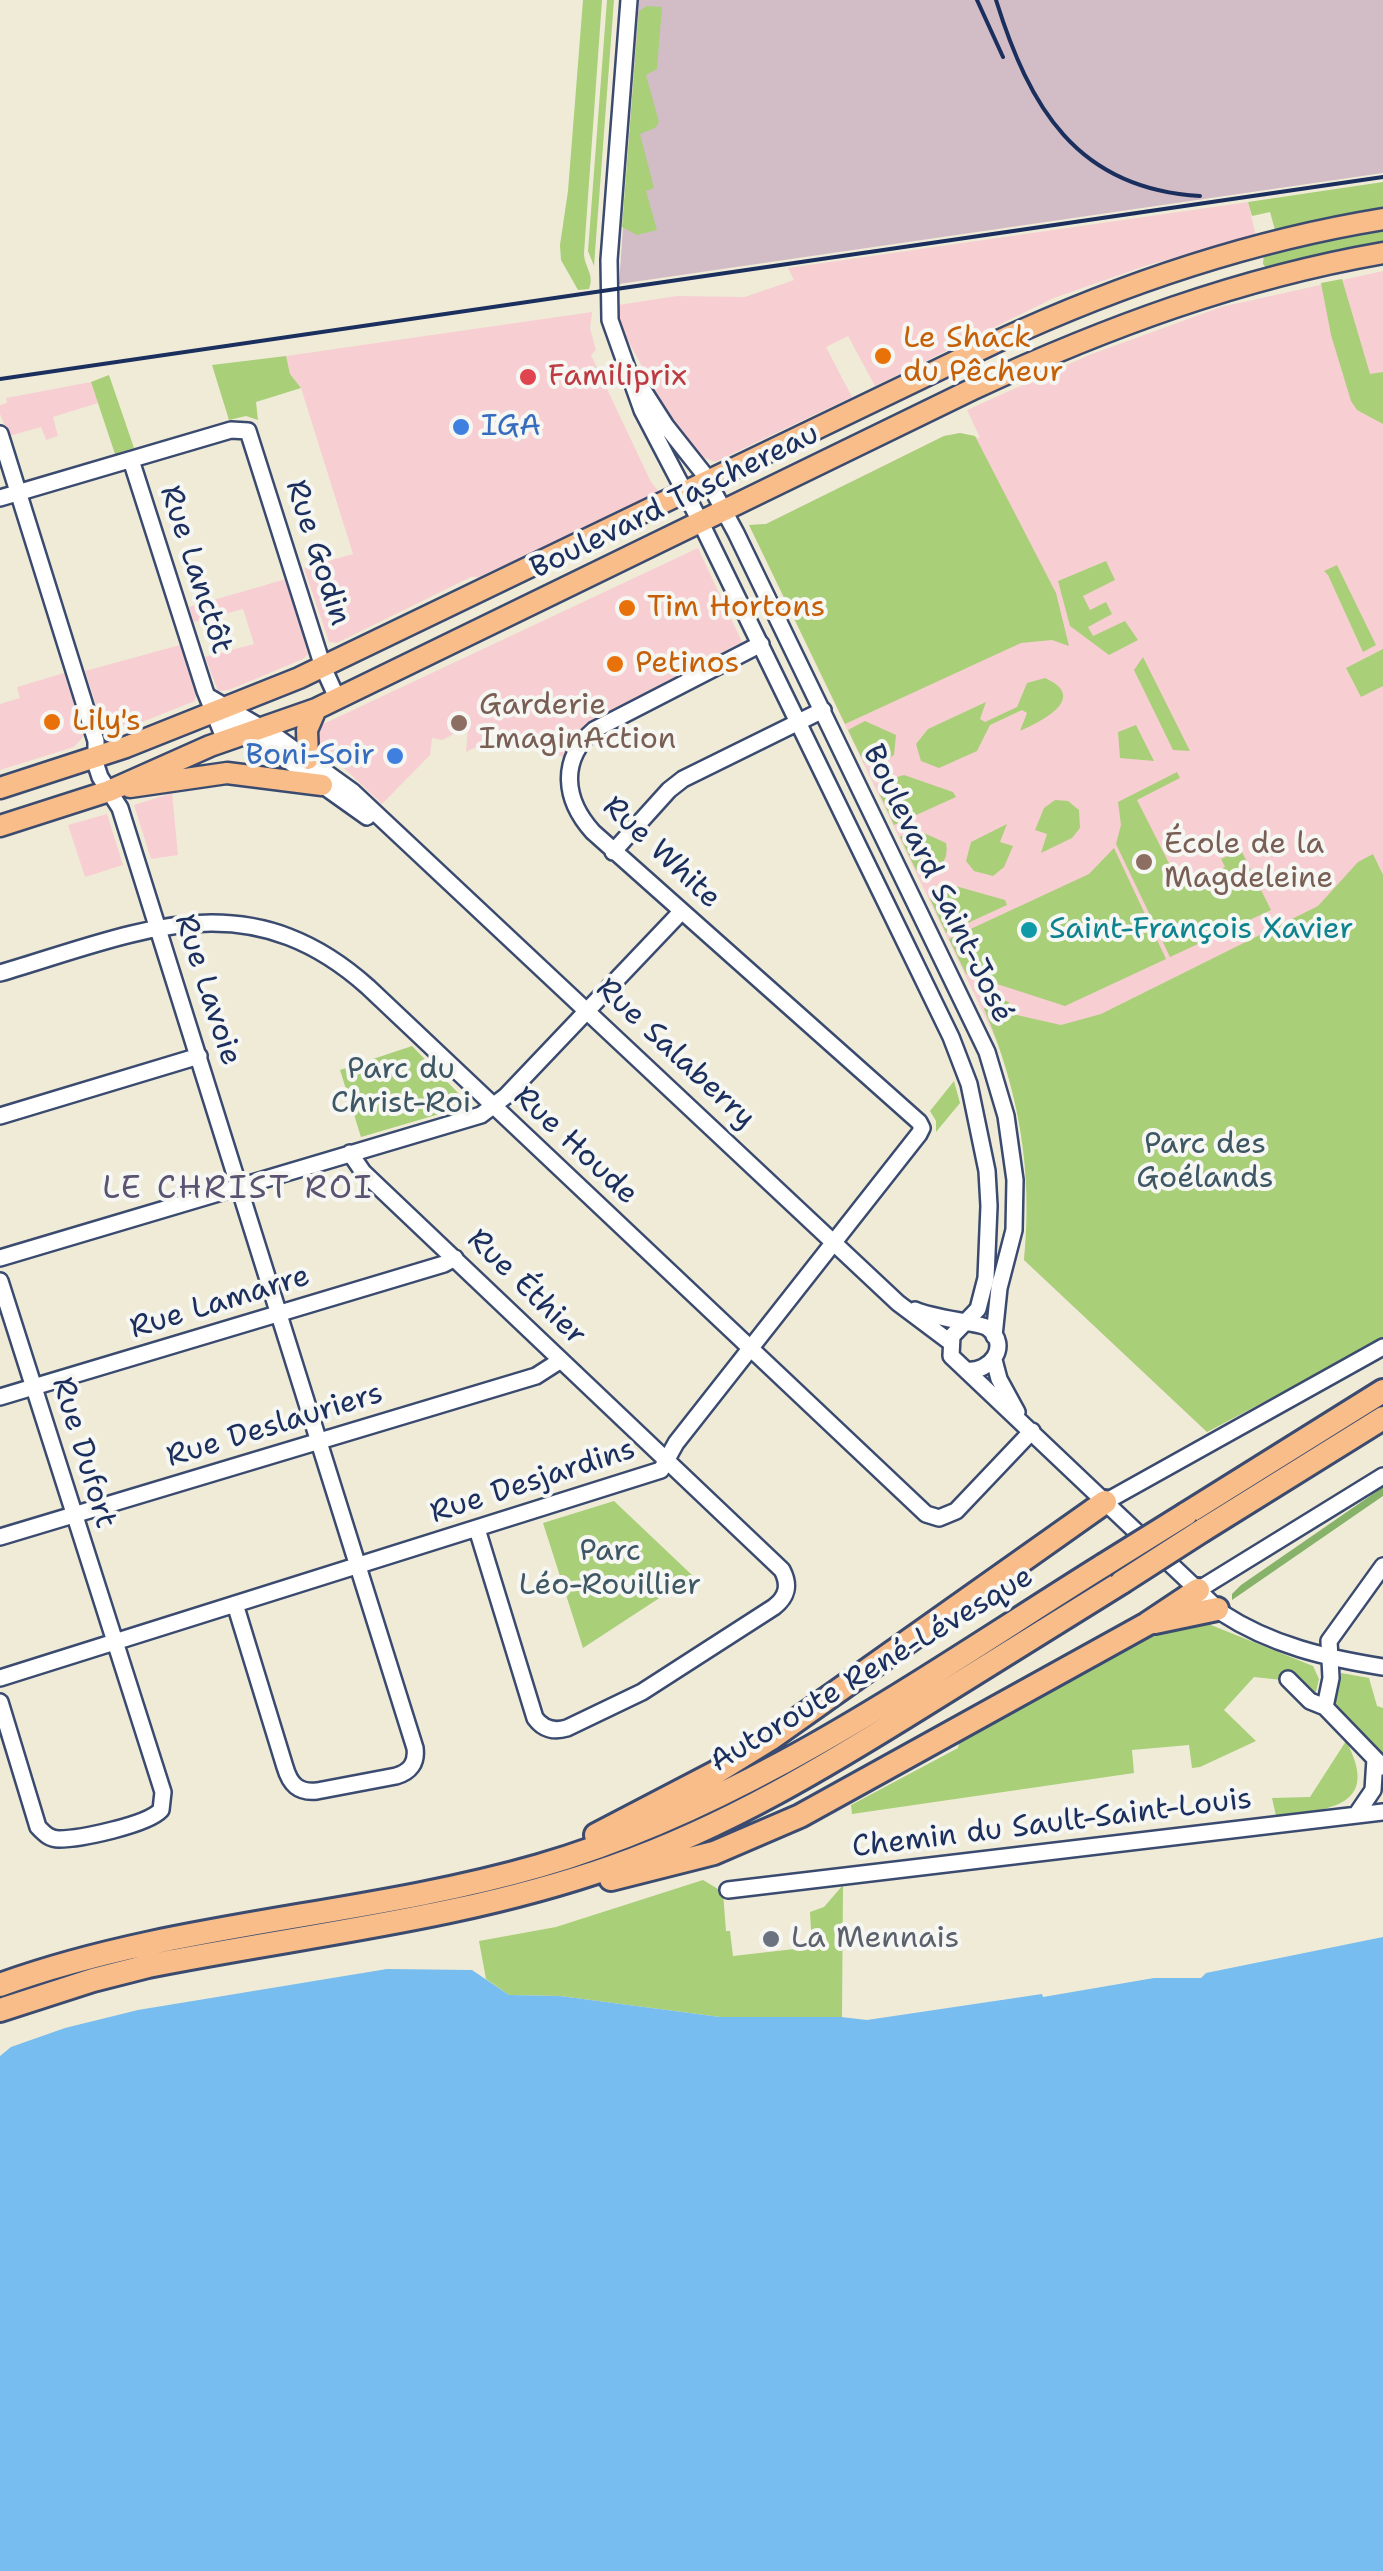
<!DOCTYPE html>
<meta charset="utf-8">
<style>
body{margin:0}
canvas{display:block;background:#efebd7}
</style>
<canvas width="1383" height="2571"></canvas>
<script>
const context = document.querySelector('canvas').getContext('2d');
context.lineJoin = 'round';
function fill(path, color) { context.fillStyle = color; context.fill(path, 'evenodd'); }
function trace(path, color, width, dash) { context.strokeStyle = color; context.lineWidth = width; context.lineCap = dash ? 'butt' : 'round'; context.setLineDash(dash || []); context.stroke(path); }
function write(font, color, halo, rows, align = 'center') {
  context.font = font + ' "Shantell Sans",sans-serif'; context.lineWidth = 8; context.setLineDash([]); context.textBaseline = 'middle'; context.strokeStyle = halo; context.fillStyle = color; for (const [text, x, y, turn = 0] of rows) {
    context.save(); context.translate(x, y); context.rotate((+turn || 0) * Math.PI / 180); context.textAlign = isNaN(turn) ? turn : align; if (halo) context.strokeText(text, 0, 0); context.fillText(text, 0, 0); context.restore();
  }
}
const built = new Path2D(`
 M1248 202 1256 236 1148 265 1054 298 875 386 848 336 826 347 852 397 715 462 700 456 672 422 626 337 619 316 618 305 677 296 745 297 794 280 788 268Z
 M1383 271V1339L1207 1432 1024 1260 1028 1215 1026 1157 1020 1119 1001 1050 749 525 766 524 944 436 960 433 980 438 967 410 1089 355 1221 307Z
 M592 312 590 328 596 350 591 355 651 482 659 492 479 577H471L337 643 329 642 304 568 353 554 301 388 290 374 286 356Z
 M91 382 98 403 53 417 58 436 46 440 41 427 9 436 0 414V405L7 403 6 398Z
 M698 548 742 642 590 721 568 745 563 757 504 733 466 752 468 727 442 740 432 738 430 755 382 804 315 741 316 729 321 725Z
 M286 579 308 654 303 659 229 690 218 691 205 657 254 644 243 609 194 622 189 607Z
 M180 645 196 695 195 701 112 734 105 732 85 671Z
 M64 673 84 736 74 747 0 770V704L20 698 17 687Z
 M172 793 178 855 151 859 134 805Z
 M107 814 123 865 85 877 68 825Z`);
const industrial = new Path2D(`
 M639 0H1383V173L619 284Z`);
const green = new Path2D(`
 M583 0H602L584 253C584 267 595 274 589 289L578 290 561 260 560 245 568 191Z
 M607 0H614L594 266 588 251Z
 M647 6 662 7 657 69 646 75 659 122 655 128 640 134 654 188 646 191 657 230 637 235 622 227 639 11Z
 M1383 182V207L1275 230 1270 212 1252 216 1248 202Z
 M1383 226V246L1267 269 1263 264 1264 253Z
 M1342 279 1370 374 1383 372V424L1357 410 1351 401 1331 335 1321 283Z
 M286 356 290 374 301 388 256 402 258 420 246 416 229 420 212 365Z
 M109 375 134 448 115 454 91 382Z
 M960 433 975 436 1056 593 1069 646 1052 640 1021 643 845 724 749 525 766 524 944 436Z
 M1106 561 1115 580 1083 596 1090 610 1106 602 1112 614 1088 627 1093 636 1125 621 1138 640 1109 655 1070 626 1058 581Z
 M1337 565 1376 645 1363 652 1328 575 1324 571Z
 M1383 649V686L1361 697 1346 668Z
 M1143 657 1190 751 1173 750 1134 670Z
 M1045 678C1090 698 1040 722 1020 731L1027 713 1022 710 990 725 977 751 939 768 921 761 916 744 928 729 986 702 980 719 985 722 1017 707 1027 683Z
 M865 721 896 735 894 755 877 765 864 763 848 730Z
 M1136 725 1154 761 1120 758 1118 732Z
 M1177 772 1180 778 1137 800 1181 887 1196 880 1202 886 1212 881V874L1225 867 1221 859 1241 850 1271 910 1170 957 1116 844 1121 825 1118 802Z
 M904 775 953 792 956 797 894 825 879 793 887 780Z
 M1055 800 1068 801 1079 810 1080 828 1072 838 1041 853 1047 834 1035 830 1044 808Z
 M1007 824 1000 842 1013 846 1004 867 993 876 974 871 966 861 971 842Z
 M915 829 946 843C950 863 935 876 916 870L900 837Z
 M1114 848 1166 959 1065 1006 966 974 949 939 1089 874Z
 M1373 854 1383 875V1339L1207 1432 1024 1260C1033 1172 1019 1090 984 1009 991 999 998 998 1009 1002L1008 1013 1061 1025 1101 1014 1318 906 1358 862Z
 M952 885 1005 900 1007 905 946 933 930 899 937 889Z
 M412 1046 470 1105 361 1137 340 1070Z
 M954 1081 960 1103 936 1132V1121L930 1111Z
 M614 1501 693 1576 583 1648 543 1523Z
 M1206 1623 1313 1666 1319 1679 1315 1696 1282 1680 1254 1677 1224 1710 1256 1741 1200 1767 1192 1768 1189 1745 1132 1750 1134 1773 852 1814 851 1805 958 1748 959 1743H949L1161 1627Z
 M1341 1673 1369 1678 1377 1706 1383 1708V1755L1336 1708 1334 1702Z
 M1346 1741C1383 1809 1324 1810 1276 1816L1272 1798 1310 1797Z
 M703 1880 723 1892 726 1931H730L733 1956 812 1947 810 1912 824 1907 843 1885 842 2017H720L560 1996 509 1995 486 1979 479 1941 556 1927Z`);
const forest = new Path2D(`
 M1383 1487V1496L1232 1600V1594L1241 1585Z`);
const water = new Path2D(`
 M1383 1937V2571H0V2056L11 2047 65 2028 138 2010 387 1969 472 1970 509 1995 560 1996 720 2017H841L867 2020 1042 1994 1043 1997 1154 1978H1201L1206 1973Z`);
const minor = new Path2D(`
 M629 0 609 260 610 320 642 410 701 523 886 903 951 1037 969 1084 987 1171 989 1206 986 1278 978 1309 952 1336 951 1356 1222 1613C1271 1645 1326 1658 1383 1667
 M641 387 666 426 704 474 736 533 987 1052 1006 1116 1015 1180 1014 1230 999 1288 994 1336
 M0 434 96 741V765L100 777 120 808 415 1748C417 1763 410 1772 396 1776L317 1791C298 1793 290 1784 285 1767L235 1604
 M131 460 205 691 225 740
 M0 498 231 430 248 431 323 667 338 700
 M207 696 277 737 352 791 898 1303 950 1342
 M213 713 263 743 367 817
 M613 852 669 790 683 779 823 710
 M0 973C136 933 246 878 368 987L926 1514 939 1518 956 1511 1032 1431
 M0 1116 199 1056
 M350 1153 363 1172 782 1570C790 1585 787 1597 774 1607L642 1692 567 1728C554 1732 543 1729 535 1718L477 1529
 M0 1258 481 1115 506 1096 681 912
 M0 1281 163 1792 161 1810C147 1825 80 1839 59 1839 49 1839 44 1833 38 1827L0 1702
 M915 1310C932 1318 981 1323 988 1328 1011 1346 990 1373 966 1370
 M994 1360 999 1379 1017 1412
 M0 1397 444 1264 455 1258
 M1105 1502 1383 1347
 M0 1537 536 1376 561 1360
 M1198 1590 1383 1476
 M0 1678 661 1470 676 1443 919 1134 922 1128 919 1122 593 832C564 800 559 760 594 730L761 644
 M1288 1679 1310 1701 1325 1707 1383 1767
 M1325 1707 1331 1678 1329 1641 1383 1566
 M1356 1815 1373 1790 1375 1759
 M728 1890 1383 1812`);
const major = new Path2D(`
 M308 759 307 730 316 709
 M130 787 227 773 322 785
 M0 788 126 747 299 678 996 342C1119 285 1248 241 1383 219
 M0 826 109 791 210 746 316 709 973 389C1105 328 1239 278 1383 253`);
const highway = new Path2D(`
 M1186 1514 1383 1391
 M1203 1530 1383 1418
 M1155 1622 1217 1609
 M596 1835 715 1773 770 1739 1105 1502
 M611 1879 714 1853 800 1816 1147 1624 1198 1590
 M0 1985C174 1922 362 1917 539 1866 746 1806 923 1678 1104 1565
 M0 2010 93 1980 148 1966C304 1935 464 1919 614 1866 728 1826 828 1765 929 1702 993 1662 1058 1622 1122 1582`);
const rail = new Path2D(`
 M977 0 1003 57
 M996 0C1029 106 1076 189 1200 196
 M0 379 1383 177`);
const highwayBridge = new Path2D(`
 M1104 1565 1186 1514
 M1122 1582 1203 1530`);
const markers = [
 [883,356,10,"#e8710a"],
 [528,377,10,"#e0444e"],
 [461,427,10,"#3f7fe0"],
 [627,608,10,"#e8710a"],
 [615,664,10,"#e8710a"],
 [52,722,10,"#e8710a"],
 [459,723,10,"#8d6e63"],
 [395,756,10,"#3f7fe0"],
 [1144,862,10,"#8d6e63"],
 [1029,930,10,"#0f9aa8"],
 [771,1939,10,"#6b7280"]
];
const foodNames = [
 ["Le Shack",903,339],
 ["du Pêcheur",903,373],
 ["Tim Hortons",647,608],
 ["Petinos",635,664],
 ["Lily's",72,722]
];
const healthNames = [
 ["Familiprix",548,377]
];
const shopNames = [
 ["IGA",481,427],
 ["Boni-Soir",375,756,"right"]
];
const streetNames = [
 ["Boulevard Taschereau",675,502,-26],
 ["Rue Godin",317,553,72],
 ["Rue Lanctôt",195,570,72],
 ["Rue White",661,853,43],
 ["Boulevard Saint-José",937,884,64],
 ["Rue Lavoie",207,990,72],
 ["Rue Salaberry",675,1054,43],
 ["Rue Houde",575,1146,43],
 ["Rue Éthier",526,1288,44],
 ["Rue Lamarre",220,1303,-17],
 ["Rue Deslauriers",275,1426,-17],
 ["Rue Dufort",83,1453,73],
 ["Rue Desjardins",533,1482,-18],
 ["Autoroute René-Lévesque",872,1670,-31],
 ["Chemin du Sault-Saint-Louis",1052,1824,-7]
];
const educationNames = [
 ["Garderie",479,706],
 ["ImaginAction",479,740],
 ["École de la",1164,845],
 ["Magdeleine",1164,879]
];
const cultureNames = [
 ["Saint-François Xavier",1049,930]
];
const parkNames = [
 ["Parc du",401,1070],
 ["Christ-Roi",401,1104],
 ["Parc des",1205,1145],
 ["Goélands",1205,1179],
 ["Parc",610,1552],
 ["Léo-Rouillier",610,1586]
];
const worshipNames = [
 ["La Mennais",791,1939]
];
const neighbourhoodNames = [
 ["LE CHRIST ROI",238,1190]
];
fill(built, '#f7cfd2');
fill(industrial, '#d2bdc6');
fill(green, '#a9cf79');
fill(forest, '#86b269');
fill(water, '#78bdef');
trace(minor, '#3b4b70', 20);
trace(major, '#3b4b70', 25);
trace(highway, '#3b4b70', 28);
trace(minor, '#fff', 15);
trace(major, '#f8bd89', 20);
trace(highway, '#f8bd89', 22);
trace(rail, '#1b2f5e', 4);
trace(highwayBridge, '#3b4b70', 28, []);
trace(highwayBridge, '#f8bd89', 22);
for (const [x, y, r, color] of markers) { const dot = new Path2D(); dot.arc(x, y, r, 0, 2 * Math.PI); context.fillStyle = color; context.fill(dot); trace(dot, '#f6f6f2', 4); }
write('30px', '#c56008', '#f6f6f2', foodNames, 'left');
write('30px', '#be3a42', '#f6f6f2', healthNames, 'left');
write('30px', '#366cbe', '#f6f6f2', shopNames, 'left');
write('30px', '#1b2f5e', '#f6f6f2', streetNames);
write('30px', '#785e54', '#f6f6f2', educationNames, 'left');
write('30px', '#0d838f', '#f6f6f2', cultureNames, 'left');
write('30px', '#3e5765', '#f6f6f2', parkNames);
write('30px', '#5b616d', '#f6f6f2', worshipNames, 'left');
context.letterSpacing = '2.5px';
write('32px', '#5a5371', '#f6f6f2', neighbourhoodNames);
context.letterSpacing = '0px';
</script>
